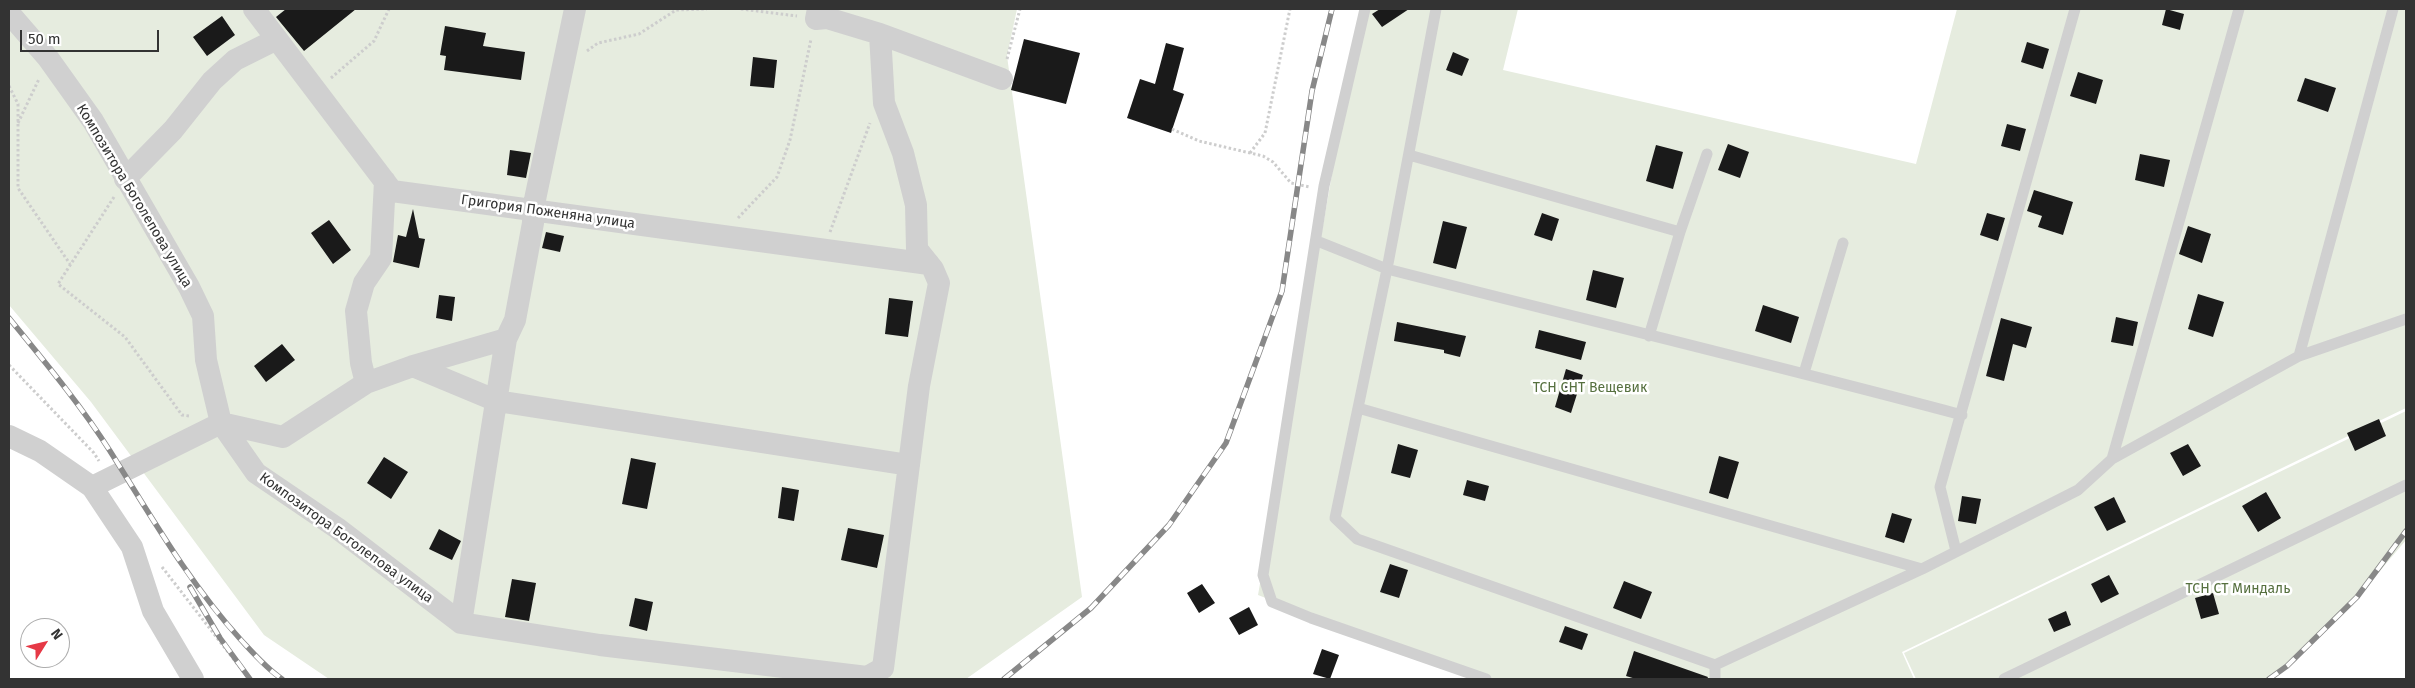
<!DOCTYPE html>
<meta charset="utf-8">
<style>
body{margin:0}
#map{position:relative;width:2415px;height:688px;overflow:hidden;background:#fff;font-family:"Fira Sans",sans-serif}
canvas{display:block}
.frame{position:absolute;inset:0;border:10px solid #333;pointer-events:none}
.north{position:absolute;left:20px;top:618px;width:50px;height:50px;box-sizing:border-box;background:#fff;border:1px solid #adadad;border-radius:50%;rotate:54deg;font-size:14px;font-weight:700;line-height:20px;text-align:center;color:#333}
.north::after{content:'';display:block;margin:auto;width:18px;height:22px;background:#e63946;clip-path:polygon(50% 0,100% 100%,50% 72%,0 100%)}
.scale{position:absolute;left:20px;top:30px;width:139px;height:22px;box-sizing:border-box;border:2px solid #333;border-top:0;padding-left:6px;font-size:15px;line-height:18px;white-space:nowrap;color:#333;-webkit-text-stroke:4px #fff;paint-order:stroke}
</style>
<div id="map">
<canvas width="2415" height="688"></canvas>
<div class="frame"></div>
<div class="north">N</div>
<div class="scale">50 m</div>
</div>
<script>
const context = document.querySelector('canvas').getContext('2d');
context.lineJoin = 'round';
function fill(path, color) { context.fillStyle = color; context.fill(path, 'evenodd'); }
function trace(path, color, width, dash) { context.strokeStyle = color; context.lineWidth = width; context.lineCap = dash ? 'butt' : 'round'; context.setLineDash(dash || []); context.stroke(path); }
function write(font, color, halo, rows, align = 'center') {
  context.font = font + ' "Fira Sans",sans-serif'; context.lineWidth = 5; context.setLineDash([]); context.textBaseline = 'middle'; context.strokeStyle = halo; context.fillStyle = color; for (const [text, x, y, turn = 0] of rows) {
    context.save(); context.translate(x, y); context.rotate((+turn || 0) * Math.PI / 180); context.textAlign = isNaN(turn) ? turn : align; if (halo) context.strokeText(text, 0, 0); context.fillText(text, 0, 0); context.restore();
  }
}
const green = new Path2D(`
 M9 9H1017L1007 56 1082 597 966 679H329L264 635 91 402 9 305Z
 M1361 9H1518L1503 70 1916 164 1957 9H2406V408L1902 652 1914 679H1473L1258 595Z
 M2406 411V540L2347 610 2271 679H1916L1904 653Z`);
const building = new Path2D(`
 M286 9H356L304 51 276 17Z
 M1380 9H1409L1382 27 1372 14Z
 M2166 9 2184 14 2180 30 2162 25Z
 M222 16 235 35 207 56 193 37Z
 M445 26 486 33 483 46 525 52 521 80 444 70 446 56 440 55Z
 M1024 39 1080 53 1066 104 1011 90Z
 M2027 42 2049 49 2043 69 2021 62Z
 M1166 43 1184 48 1173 90 1184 94 1171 133 1127 118 1140 79 1155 84Z
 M1453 52 1469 59 1462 76 1446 70Z
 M753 57 777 60 774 88 750 86Z
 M2078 72 2103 80 2096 104 2070 96Z
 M2305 78 2336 88 2328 112 2297 101Z
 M2007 124 2026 129 2020 151 2001 146Z
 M1728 144 1749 152 1740 178 1718 170Z
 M1656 145 1683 152 1673 189 1646 181Z
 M510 150 531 153 526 178 507 175Z
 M2140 154 2170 160 2164 187 2135 180Z
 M2034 190 2073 202 2063 235 2038 227 2042 216 2027 211Z
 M413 209 419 238 425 239 419 268 393 262 398 235 406 237Z
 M1542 213 1559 219 1552 241 1534 235Z
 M1987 213 2005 218 1998 241 1980 235Z
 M329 220 351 250 333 264 311 233Z
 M1443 221 1467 227 1456 269 1433 263Z
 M2188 226 2211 234 2202 263 2179 254Z
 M546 232 564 236 560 252 542 248Z
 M1593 270 1624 278 1616 308 1586 300Z
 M2198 294 2224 302 2213 337 2188 329Z
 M439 295 455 297 452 321 436 318Z
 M889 298 913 301 908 337 885 334Z
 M1763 305 1799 317 1791 343 1755 331Z
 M2116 317 2138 322 2133 346 2111 342Z
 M2001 318 2032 327 2026 348 2013 344 2004 381 1986 376Z
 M1397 322 1466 336 1460 357 1444 353V350L1394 341Z
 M1539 330 1586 342 1581 360 1535 348Z
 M282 344 295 360 266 382 254 366Z
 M1566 369 1583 375 1571 413 1555 407Z
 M2379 419 2386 436 2355 451 2347 433Z
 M1398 444 1418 450 1410 478 1391 473Z
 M2188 444 2201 466 2183 476 2170 453Z
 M1719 456 1739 462 1728 499 1709 493Z
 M384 457 408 472 391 499 367 483Z
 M631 458 656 463 647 509 622 504Z
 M1467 480 1489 486 1485 501 1463 495Z
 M782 487 799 490 794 521 778 518Z
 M2266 492 2281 518 2258 532 2242 506Z
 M1962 496 1981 499 1976 524 1958 521Z
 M2114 497 2126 522 2107 531 2094 507Z
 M1892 513 1912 519 1904 543 1885 537Z
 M848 528 884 535 877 568 841 560Z
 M439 529 461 541 452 560 429 549Z
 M1390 564 1408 570 1399 598 1380 592Z
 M2109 575 2119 594 2101 603 2091 584Z
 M512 579 536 583 529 621 505 617Z
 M1624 581 1652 592 1641 619 1613 608Z
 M1202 584 1215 603 1199 613 1187 593Z
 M2213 593 2219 614 2201 619 2195 598Z
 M635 598 653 602 647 631 629 626Z
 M1249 607 1258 625 1239 635 1229 618Z
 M2066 611 2071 625 2054 632 2048 619Z
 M1565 626 1588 634 1582 650 1559 642Z
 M1322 649 1339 655 1330 679 1313 674Z
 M1634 651 1708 677 1707 679H1636L1626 676Z`);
const path = new Path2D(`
 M741 9 797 16
 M587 51 598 43 639 34 676 10 707 9
 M1007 59 1020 9
 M331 78 374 41 389 9
 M9 86 18 104V188L70 264
 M18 123 39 79
 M1172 129 1199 141 1263 156 1273 162 1291 183 1310 187
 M1250 153 1265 133 1290 9
 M114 197 58 284 125 337 182 415 189 416
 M738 218 777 177 790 140 811 39
 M830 232 870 123
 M9 365 94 453 99 461
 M162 567 249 679`);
const service = new Path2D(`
 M1365 9 1324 186 1263 575 1272 602 1311 618 1486 679
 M1409 155 1680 232
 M1317 241 1387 269 1436 9
 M1649 336 1680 232 1707 154
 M2299 356 2393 9
 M1804 373 1843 243
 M1358 408 1922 569
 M2112 459 2239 9
 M1956 551 1940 487 2075 9
 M1715 665 1357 539 1335 518 1387 269C1579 318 1771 364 1962 415
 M1715 679V665L1922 569 2078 490 2112 459 2299 356 2406 319
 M2004 679 2406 485`);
const minor = new Path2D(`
 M254 9 392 191 929 264
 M818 9 816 19 827 18 880 34 1002 79
 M9 13 48 58 93 121 189 287 203 316 206 360 221 423 256 473 337 528 461 623 600 645 867 677 883 668 919 386 939 283 933 269 917 249 916 205 903 153 884 103 880 34
 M125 179 173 130 212 81 235 60 277 39
 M413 366 497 401 909 465
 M366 383 361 363 356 311 364 283 381 258 385 181
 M9 436 40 451 92 487 132 547 153 611 193 679
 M92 487 221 423 283 437 366 383 413 366 506 339 515 320 533 223V209L575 9
 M461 623 506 339`);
const rail = new Path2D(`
 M9 318C44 361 80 404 110 451 151 516 189 583 241 640 254 654 266 668 282 679
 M190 587 220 638 250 679
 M1004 679 1091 608 1169 525 1226 443 1282 291 1312 91 1332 9
 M2269 679 2287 666 2357 597 2406 531`);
const streetNames = [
 ["Композитора Боголепова улица",134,196,59],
 ["Григория Поженяна улица",548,212,8],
 ["Композитора Боголепова улица",346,538,36]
];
const parkNames = [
 ["ТСН СНТ Вещевик",1590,388],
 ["ТСН СТ Миндаль",2238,589]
];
fill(green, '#e6ecdf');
fill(building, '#1a1a1a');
trace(path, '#cdcdcd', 3, [2.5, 2.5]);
trace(service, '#d0d0d0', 11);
trace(minor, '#d0d0d0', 22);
trace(rail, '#888', 5.5);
trace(rail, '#fff', 4, [11]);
write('14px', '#333', '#fff', streetNames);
write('14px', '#56703f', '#fff', parkNames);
</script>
